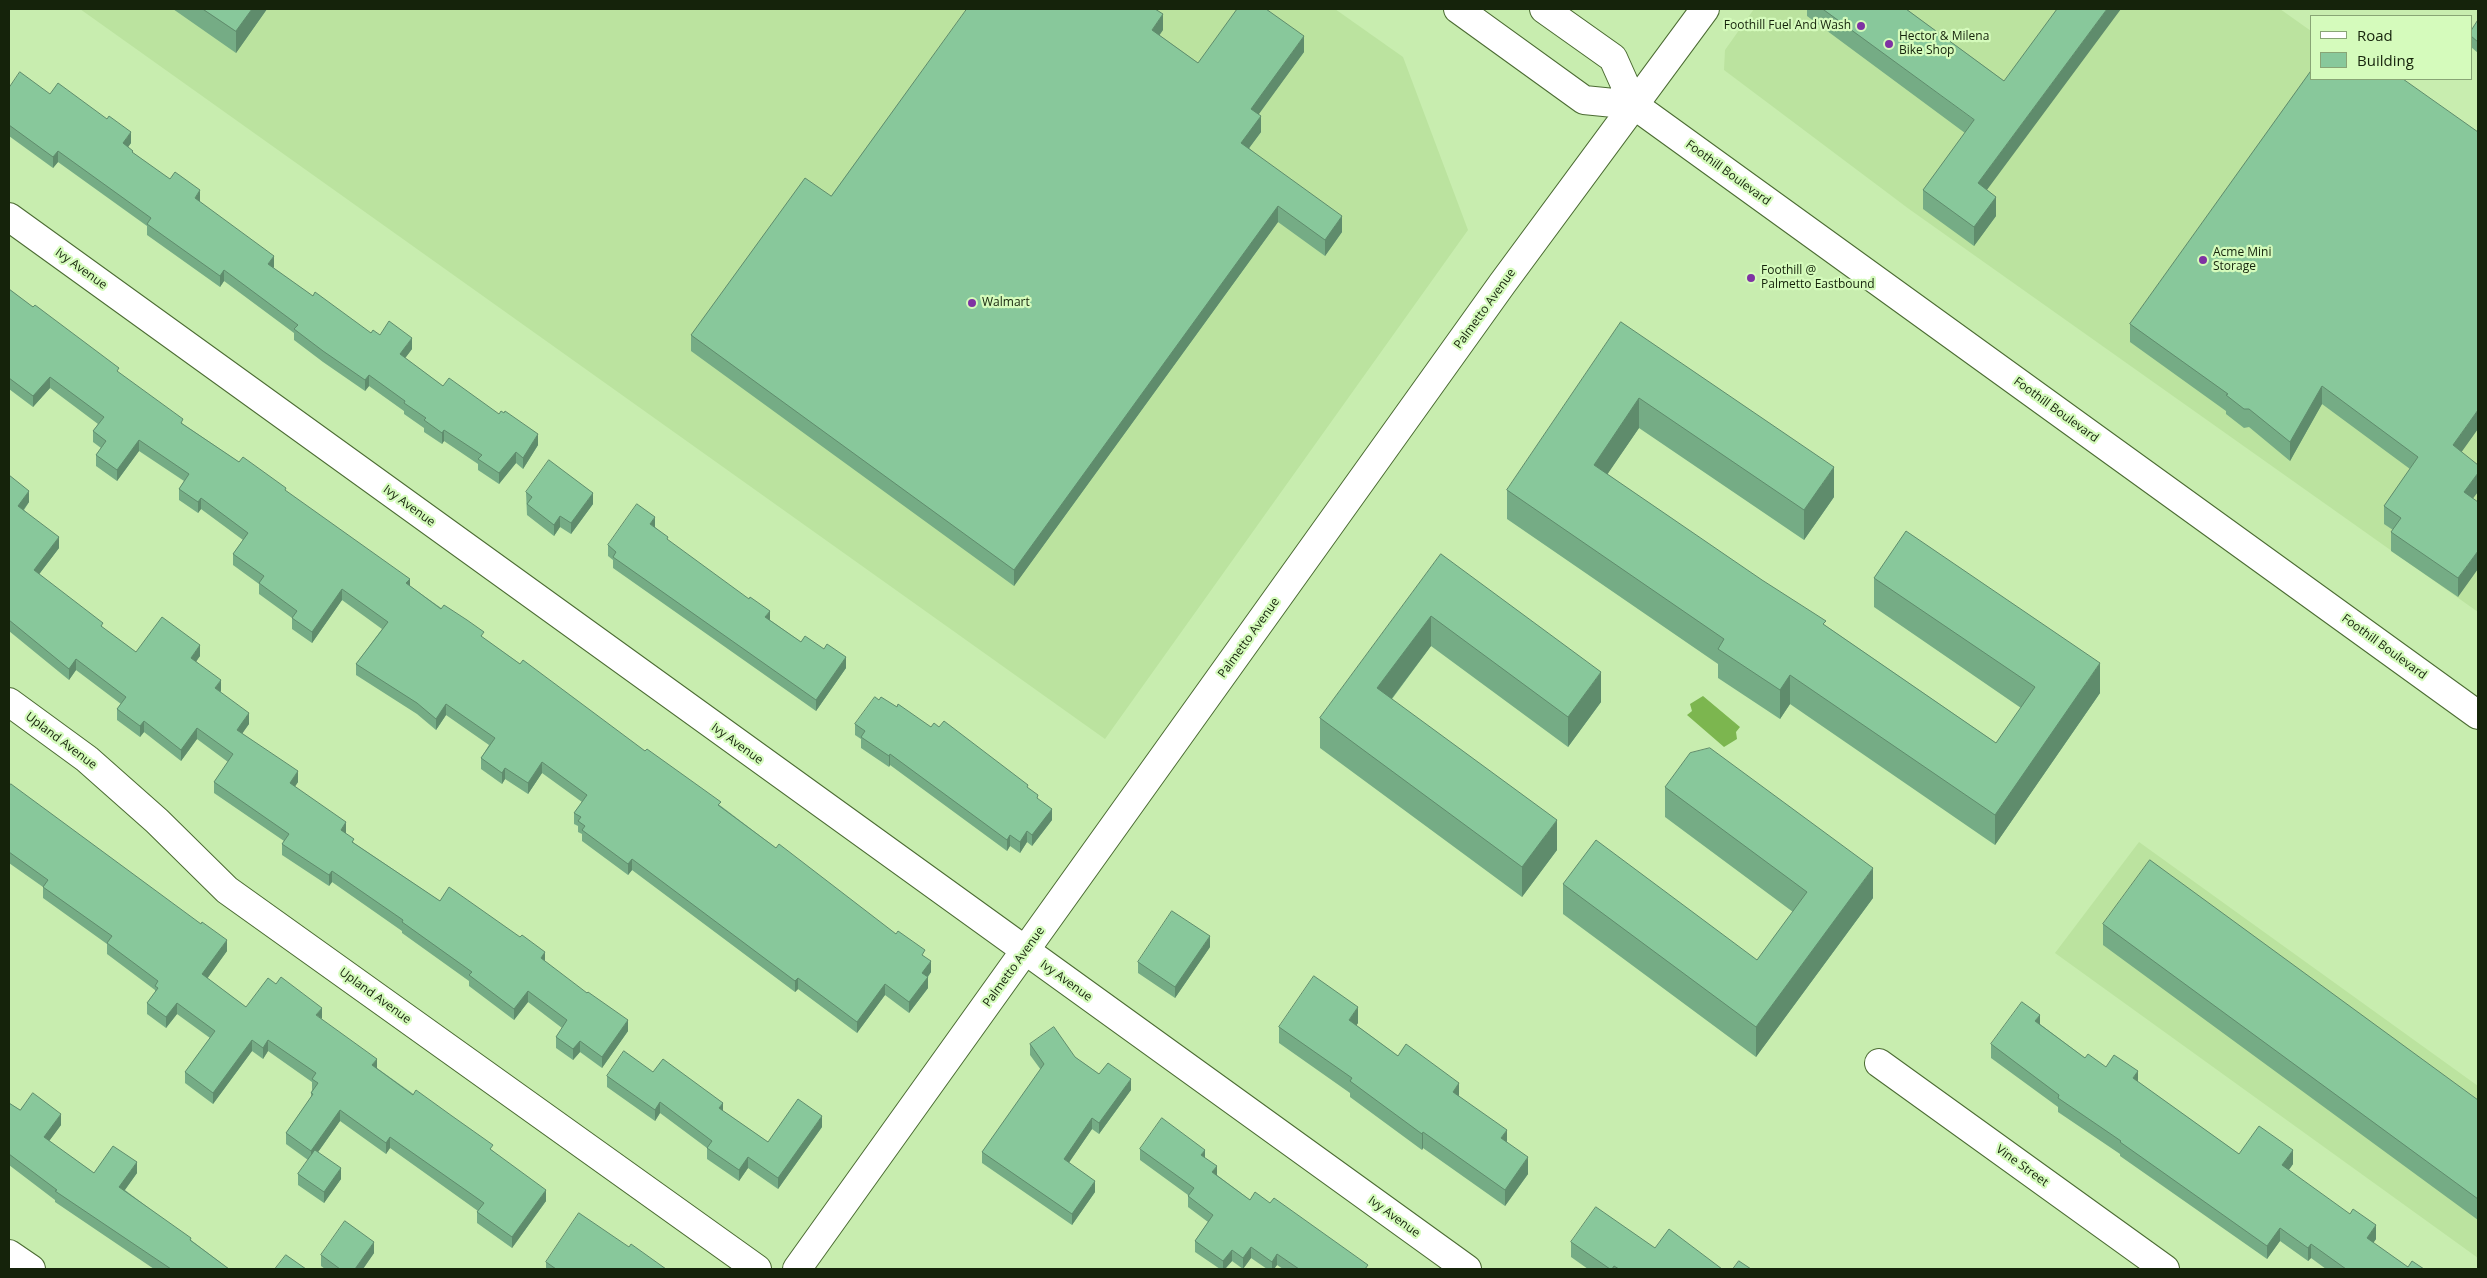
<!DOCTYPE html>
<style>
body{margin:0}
#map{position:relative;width:2487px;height:1278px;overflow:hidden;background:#c8edaf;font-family:"Open Sans",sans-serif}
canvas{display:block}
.frame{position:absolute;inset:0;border:10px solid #15230b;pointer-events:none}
.legend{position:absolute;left:2310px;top:15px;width:162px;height:65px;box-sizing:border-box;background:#d5fbbc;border:1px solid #88a575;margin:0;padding:6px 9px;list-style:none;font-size:15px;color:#15230b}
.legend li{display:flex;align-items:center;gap:10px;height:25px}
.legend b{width:25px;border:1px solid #88a575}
</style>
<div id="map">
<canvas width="2487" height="1278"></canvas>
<div class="frame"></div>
<ul class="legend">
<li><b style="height:6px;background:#fff"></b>Road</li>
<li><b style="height:14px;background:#88c89b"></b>Building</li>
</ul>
</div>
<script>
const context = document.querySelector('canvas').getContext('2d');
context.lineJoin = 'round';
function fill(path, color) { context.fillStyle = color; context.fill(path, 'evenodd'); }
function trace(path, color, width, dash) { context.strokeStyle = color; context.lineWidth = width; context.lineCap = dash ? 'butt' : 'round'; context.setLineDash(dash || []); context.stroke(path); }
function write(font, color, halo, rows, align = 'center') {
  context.font = font + ' "Open Sans",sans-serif'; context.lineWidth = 4.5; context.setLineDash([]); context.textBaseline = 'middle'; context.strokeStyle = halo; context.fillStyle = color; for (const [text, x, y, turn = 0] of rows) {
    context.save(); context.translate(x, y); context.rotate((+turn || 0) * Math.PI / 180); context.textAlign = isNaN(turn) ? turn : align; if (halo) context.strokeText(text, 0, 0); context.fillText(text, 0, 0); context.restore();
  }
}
const built = new Path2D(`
 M80 9H1335L1403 57 1468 230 1105 739Z
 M1754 9H2280L2311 31V79L2478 151V612L1909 209 1724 70 1725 50Z
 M2139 842 2478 1086V1258L2055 953Z`);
const water = new Path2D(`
 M1703 696 1740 727 1736 732 1737 739 1724 747 1687 715 1692 711 1690 704Z`);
const street = new Path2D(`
 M9 217 1467 1269
 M9 702 87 759 157 821 227 890 757 1269
 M1879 1063 2165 1269
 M9 1254 31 1269`);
const secondary = new Path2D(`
 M797 1269 1502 284 1705 9`);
const primary = new Path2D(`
 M1458 9 1584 100 1634 105
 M1544 9 1613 58 1634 105 2478 715`);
const wall = new Path2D(`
 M173 9H267L236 53Z
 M1807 9H1906L2004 81 1987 190 1996 216 1974 246 1923 209V190L1965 133 1807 16Z
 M2478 20V53L2471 47V31Z
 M1163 30 1159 35 1198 63 1304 52 1258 114 1261 132 1249 148 1342 232 1325 256 1278 222 1014 586 691 351V335L831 196Z
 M2311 71 2462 452 2473 498 2458 597 2391 551V532L2393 530 2384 524V506L2410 469 2322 404 2290 461 2249 427 2244 428 2226 414V411L2130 342V324Z
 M9 88 50 94 131 143 128 147 133 153 200 201V202L274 267 273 268 313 296 371 333 380 335 412 349 405 358 443 386 538 445 523 469 516 463 499 484 478 470V464L444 441 442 444 424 432V428L404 414V411L369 386 365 391 323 362 294 340V333L224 281 220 287 147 235V226L58 162 53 168 9 136Z
 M9 289 119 373 183 424 239 462 286 491 410 586 721 806 776 848 925 957 931 972 928 977V988L909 1013 885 995 857 1033 798 989 795 992 632 870 628 875 582 841V834L578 832V826L574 824V813L582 802 542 773 528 794 505 779 502 784 481 769V758L489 745 446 715 436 730 417 714 356 675V664L382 629 342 600 312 643 292 629V618L259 594V584L233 565V554L243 540 201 509 198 513 179 500V489L184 481 139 451 117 481 96 466V455L101 448 93 442V431L98 424 50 388 33 407 9 389Z
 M1621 322 1834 497 1804 540 1639 428 1607 474 1826 626 1996 743 2021 708 1874 607V578L2100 693 1995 845 1790 704 1780 719 1718 678V664L1507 519V490Z
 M9 475 29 502 24 510 59 548 39 574 103 628 136 652 200 656 196 661 221 691 220 692 249 724 242 733 298 782 295 786 346 833V834L354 843 440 901 545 961 628 1031 602 1068 580 1052 573 1060 556 1048V1037L562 1028 528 1002 514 1020 469 986V981L402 933V931L332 882 329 886 282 855V844L284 841 214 793V782L228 762 197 739 181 761 144 732 140 737 117 720V709L121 704 76 670 69 680 9 631Z
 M526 492 593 504 571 534 560 527 554 536 527 515Z
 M655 527 668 541 770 620 801 642 846 668 816 711 613 568V560L608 556V545Z
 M1441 554 1601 702 1568 747 1431 646 1392 699 1557 850 1522 897 1320 748V718Z
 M879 700 897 707 931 727 1028 789 1038 799 1052 820 1032 846 1027 842 1020 853 1010 846 1007 851 890 765 889 767 861 748V739L855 735V724Z
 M9 787 227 951 207 978 246 1007 321 1019 377 1068 493 1151 546 1201 512 1248 477 1223V1212L478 1211 390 1148 386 1154 340 1121 318 1152 341 1179 324 1203 298 1185V1174L308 1160 286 1144V1133L311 1097V1093L312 1090V1082L268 1051 263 1059 252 1051 213 1104 185 1083V1072L210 1038 177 1014 166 1028 147 1014V1003L155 992V990L107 954V944L43 898V887L9 863Z
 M1665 787 1873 898 1756 1057 1563 914V884L1757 960 1793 912 1665 817Z
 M2103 924 2478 1100V1220L2103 945Z
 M1210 947 1175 998 1138 973V962Z
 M1358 1023 1356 1025 1398 1056 1459 1097 1507 1143 1528 1174 1505 1206 1423 1148 1422 1150 1350 1097V1093L1279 1043V1027Z
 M2040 1024 2085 1058 2138 1082 2239 1154 2293 1164 2289 1170 2376 1239 2373 1243 2408 1267 2424 1269H2326L2311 1258 2308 1261 2280 1241 2267 1259 2120 1156V1154L2058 1112V1107L1991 1058V1044Z
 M1030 1044 1075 1057 1099 1074 1131 1090 1099 1134 1092 1129 1069 1162 1095 1192 1072 1225 982 1163V1152L1041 1070 1030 1055Z
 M653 1072 723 1111 768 1142 822 1127 778 1189 748 1168 739 1181 707 1159V1148L660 1113 655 1121 607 1087V1076Z
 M9 1103 20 1110 61 1125 49 1141 94 1173H137L125 1190 229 1269H154L55 1202V1200L9 1165Z
 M1140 1149 1205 1158 1217 1175 1250 1200 1270 1203 1368 1269H1283L1277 1265 1274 1269H1267L1251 1258 1243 1269 1232 1261 1225 1269H1220L1195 1252V1241L1208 1222 1188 1207V1195L1140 1160Z
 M1571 1242 1655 1248 1722 1269H1588L1571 1257Z
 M629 1247 666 1269H546V1262Z
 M374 1253 363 1269H325L321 1266V1255Z`);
const shadedWall = new Path2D(`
 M252 9H267L236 53V31Z
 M2107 9H2121L1978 202V183Z
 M1163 14V30L1152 46V30Z
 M1304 36V52L1251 125V109Z
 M1261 116V132L1241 159V143Z
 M131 132V143L123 154V143Z
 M58 151V162L53 168V157Z
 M200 190V201L195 209V198Z
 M1996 197V216L1974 246V227Z
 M1278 206V222L1014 586V570Z
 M1342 216V232L1325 256V240Z
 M274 256V267L268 275V264Z
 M224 270V281L220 287V276Z
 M412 338V349L400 365V354Z
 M369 375V386L365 391V380Z
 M50 377V388L33 407V396Z
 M2322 386V404L2290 461V442Z
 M1639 398V428L1594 494V465Z
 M2478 410V429L2453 464V445Z
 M444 430V441L442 444V433Z
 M538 434V445L523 469V458Z
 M139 440V451L117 481V470Z
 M516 452V463L499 484V473Z
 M1834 467V497L1804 540V510Z
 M2478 473V492L2464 510V492Z
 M29 491V502L18 517V506Z
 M593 493V504L571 534V523Z
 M201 498V509L198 513V502Z
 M560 516V527L554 536V525Z
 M655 517V528L650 524Z
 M59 537V548L34 581V570Z
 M2478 551V569L2458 597V578Z
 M410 579V590L406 583Z
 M342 589V600L312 643V632Z
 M770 611V622L765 617Z
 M1431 616V646L1377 718V688Z
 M200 645V656L191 669V658Z
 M846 657V668L816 711V700Z
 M76 659V670L69 680V669Z
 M2100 663V693L1995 845V815Z
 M1601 672V702L1568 747V717Z
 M1790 675V704L1780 719V690Z
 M221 680V691L215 699V688Z
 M446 704V715L436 730V719Z
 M249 713V724L237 741V730Z
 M144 721V732L140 737V726Z
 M197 728V739L181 761V750Z
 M890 754V765L889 767V756Z
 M542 762V773L528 794V783Z
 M505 768V779L502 784V773Z
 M298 771V782L290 794V783Z
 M1052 809V820L1032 846V835Z
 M1557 820V850L1522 897V867Z
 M346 822V833L341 841V830Z
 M1027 831V842L1020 853V842Z
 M1010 835V846L1007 851V840Z
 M632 859V870L628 875V864Z
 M1873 868V898L1756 1057V1027Z
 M332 871V882L329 886V875Z
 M1210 936V947L1175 998V987Z
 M227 940V951L202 986V974Z
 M545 952V963L541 958Z
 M931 961V972L922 984V973Z
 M928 977V988L909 1013V1002Z
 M798 978V989L795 992V981Z
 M885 984V995L857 1033V1022Z
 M528 991V1002L514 1020V1009Z
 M177 1003V1014L166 1028V1017Z
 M1358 1007V1023L1349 1036V1020Z
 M322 1008V1019L316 1015Z
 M2040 1015V1029L2035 1021Z
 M628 1020V1031L602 1068V1057Z
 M252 1040V1051L213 1104V1093Z
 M268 1040V1051L263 1059V1048Z
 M580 1041V1052L573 1060V1049Z
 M377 1059V1070L372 1065Z
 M2138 1071V1085L2133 1078Z
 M1131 1079V1090L1099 1134V1123Z
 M1459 1083V1099L1453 1092Z
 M660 1102V1113L655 1121V1110Z
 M723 1103V1114L719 1108Z
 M340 1110V1121L311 1162V1151Z
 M61 1114V1125L44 1148V1137Z
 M822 1116V1127L778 1189V1178Z
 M1092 1118V1129L1064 1170V1159Z
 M1507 1130V1147L1501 1138Z
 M1423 1132V1148L1422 1150V1134Z
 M390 1137V1148L386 1154V1143Z
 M1205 1150V1161L1201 1155Z
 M2293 1150V1164L2282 1179V1165Z
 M748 1157V1168L739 1181V1170Z
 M1528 1157V1174L1505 1206V1190Z
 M137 1162V1173L119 1198V1187Z
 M1217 1166V1177L1212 1172Z
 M341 1168V1179L324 1203V1192Z
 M1095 1181V1192L1072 1225V1214Z
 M546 1190V1201L512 1248V1237Z
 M2376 1225V1239L2367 1252V1238Z
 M2280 1228V1241L2267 1259V1246Z
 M374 1242V1253L363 1269H355Z
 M2311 1244V1258L2308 1261V1248Z
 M1251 1247V1258L1243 1269V1258Z
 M1232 1250V1261L1225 1269H1223V1261Z
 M1277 1254V1265L1274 1269H1272V1262Z`);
const building = new Path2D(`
 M203 9H252L236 31Z
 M967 9H1155L1163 14 1152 30 1198 63 1237 9H1266L1304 36 1251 109 1261 116 1241 143 1342 216 1325 240 1278 206 1014 570 691 335 805 178 831 196Z
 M1823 9H1906L2004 81 2057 9H2107L1978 183 1996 197 1974 227 1923 190 1974 120Z
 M2478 20V42L2471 36V31Z
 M2311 71V79H2403L2478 132V410L2453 445 2478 465V473L2464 492 2478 502V551L2458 578 2391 532 2401 518 2384 506 2418 457 2322 386 2290 442 2249 409H2244L2226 395 2228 394 2130 324Z
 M20 72 50 94 58 83 107 119 109 116 131 132 123 143 133 151 132 152 170 179 175 172 200 190 195 198 274 256 268 264 313 296 315 292 371 333 373 330 380 335 389 321 412 338 400 354 443 386 449 378 499 414 501 411 504 413 505 411 538 434 523 458 516 452 499 473 478 459 482 455 444 430 442 433 424 420 426 418 404 403 405 401 369 375 365 380 323 351 294 329 298 325 224 270 220 276 147 224 151 218 58 151 53 157 9 125V88Z
 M9 289 33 307 35 305 119 368 117 371 183 419 181 423 239 462 243 457 286 488 285 490 410 579 406 583 441 609 444 605 467 620 484 632 481 636 520 664 523 660 645 751 647 749 721 802 718 805 776 848 779 844 896 934 898 931 925 950 922 955 931 961 922 973 928 977 909 1002 885 984 857 1022 798 978 795 981 632 859 628 864 582 830 585 826 578 821 581 817 574 813 587 795 542 762 528 783 505 768 502 773 481 758 495 738 446 704 436 719 417 703 356 664 388 622 342 589 312 632 292 618 297 611 259 583 264 576 233 554 248 533 201 498 198 502 179 489 189 474 139 440 117 470 96 455 106 441 93 431 104 417 50 377 33 396 9 378Z
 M1621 322 1834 467 1804 510 1639 398 1594 465 1762 580 1826 621 1823 624 1996 743 2035 687 1874 578 1906 531 2100 663 1995 815 1790 675 1780 690 1718 649 1724 639 1507 490Z
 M549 460 593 493 571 523 560 516 554 525 527 504 532 497 526 492Z
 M9 475 29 491 18 506 59 537 34 570 103 623 101 626 136 652 162 617 200 645 191 658 221 680 215 688 249 713 237 730 298 771 290 783 346 822 341 830 354 839 352 842 440 901 449 887 520 937 522 935 545 952 541 958 587 993 588 992 628 1020 602 1057 580 1041 573 1049 556 1037 567 1020 528 991 514 1009 469 975 472 972 402 922 403 920 332 871 329 875 282 844 289 834 214 782 233 754 197 728 181 750 144 721 140 726 117 709 126 697 76 659 69 669 9 620Z
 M637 504 655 517 650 524 668 537 667 539 749 599 750 597 770 611 765 617 801 642 805 636 824 649 827 644 846 657 816 700 613 557 616 552 608 545Z
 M1441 554 1601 672 1568 717 1431 616 1377 688 1557 820 1522 867 1320 718Z
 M875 697 879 700 881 697 897 707 898 704 931 727 934 723 939 727 944 721 1028 785 1027 787 1038 795 1037 798 1052 809 1032 835 1027 831 1020 842 1010 835 1007 840 890 754 889 756 861 737 865 731 855 724Z
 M1710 748 1873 868 1756 1027 1563 884 1596 840 1757 960 1807 892 1665 787 1690 753Z
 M11 784 201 924 202 922 227 940 202 974 246 1007 268 978 276 984 281 977 322 1008 316 1015 377 1059 372 1065 413 1095 416 1090 452 1116 493 1145 490 1149 546 1190 512 1237 477 1212 484 1203 390 1137 386 1143 340 1110 311 1151 286 1133 313 1094 311 1093 318 1083 312 1079 316 1073 268 1040 263 1048 252 1040 213 1093 185 1072 215 1031 177 1003 166 1017 147 1003 158 988 155 986 158 981 107 943 112 936 43 887 48 880 9 852V787Z
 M2150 860 2478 1100V1199L2103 924Z
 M1172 911 1210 936 1175 987 1138 962Z
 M1314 976 1358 1007 1349 1020 1398 1056 1406 1044 1459 1083 1453 1092 1507 1130 1501 1138 1528 1157 1505 1190 1423 1132 1422 1134 1350 1081 1352 1078 1279 1027Z
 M2022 1002 2040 1015 2035 1021 2085 1058 2088 1054 2106 1067 2114 1055 2138 1071 2133 1078 2239 1154 2259 1126 2293 1150 2282 1165 2350 1214 2353 1209 2376 1225 2367 1238 2408 1267 2412 1261 2424 1269H2346L2311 1244 2308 1248 2280 1228 2267 1246 2120 1142 2121 1141 2058 1098 2059 1095 1991 1044Z
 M1054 1027 1075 1057 1099 1074 1108 1063 1131 1079 1099 1123 1092 1118 1064 1159 1095 1181 1072 1214 982 1152 1044 1064 1030 1044Z
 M624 1051 653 1072 663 1059 723 1103 719 1108 768 1142 798 1099 822 1116 778 1178 748 1157 739 1170 707 1148 712 1141 660 1102 655 1110 607 1076Z
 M33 1093 61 1114 44 1137 94 1173 113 1146 137 1162 119 1187 191 1238 190 1240 229 1269H171L55 1191 57 1190 9 1154V1103L20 1110Z
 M1162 1118 1205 1150 1201 1155 1217 1166 1212 1172 1250 1200 1255 1192 1270 1203 1274 1198 1368 1265 1365 1269H1299L1277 1254 1272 1262 1251 1247 1243 1258 1232 1250 1223 1261 1195 1241 1213 1215 1188 1196 1194 1188 1140 1149Z
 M315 1150 341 1168 324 1192 298 1174Z
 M1596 1207 1655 1248 1669 1229 1722 1269H1619L1614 1266 1612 1269H1610L1571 1242Z
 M579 1213 629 1247 631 1244 666 1269H556L546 1262Z
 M345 1221 374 1242 355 1269H340L321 1255Z
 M286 1255 306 1269H275Z
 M1739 1261 1751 1269H1733Z`);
const markers = [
 [1861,26,5,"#7f32a3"],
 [1889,44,5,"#7f32a3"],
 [2203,260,5,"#7f32a3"],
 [1751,278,5,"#7f32a3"],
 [972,303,5,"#7f32a3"]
];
const poiNames = [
 ["Foothill Fuel And Wash",1851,26,"right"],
 ["Hector & Milena",1899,37],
 ["Bike Shop",1899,51],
 ["Acme Mini",2213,253],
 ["Storage",2213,267],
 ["Foothill @",1761,271],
 ["Palmetto Eastbound",1761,285],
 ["Walmart",982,303]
];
const streetNames = [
 ["Foothill Boulevard",1728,173,36],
 ["Ivy Avenue",81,269,36],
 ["Palmetto Avenue",1485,309,-54],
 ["Foothill Boulevard",2056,410,36],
 ["Ivy Avenue",409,506,36],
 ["Palmetto Avenue",1249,638,-54],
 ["Foothill Boulevard",2384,647,36],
 ["Upland Avenue",61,741,37],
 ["Ivy Avenue",737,744,36],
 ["Palmetto Avenue",1014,967,-54],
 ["Ivy Avenue",1066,981,36],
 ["Upland Avenue",375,996,36],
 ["Vine Street",2022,1166,36],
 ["Ivy Avenue",1394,1217,36]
];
fill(built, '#bbe39f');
fill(water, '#7cb64f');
trace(street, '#4b6b32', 30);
trace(secondary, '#4b6b32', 30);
trace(primary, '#4b6b32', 30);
trace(street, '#fff', 28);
trace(secondary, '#fff', 28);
trace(primary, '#fff', 28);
fill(wall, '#75ac85');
fill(shadedWall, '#5f8c6c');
fill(building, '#88c89b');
trace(building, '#5f8c6c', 1);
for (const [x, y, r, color] of markers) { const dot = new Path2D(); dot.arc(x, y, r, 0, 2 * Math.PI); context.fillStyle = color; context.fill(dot); trace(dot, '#d5fbbc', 2); }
write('12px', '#15230b', '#d5fbbc', poiNames, 'left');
write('12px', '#15230b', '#d5fbbc', streetNames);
</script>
